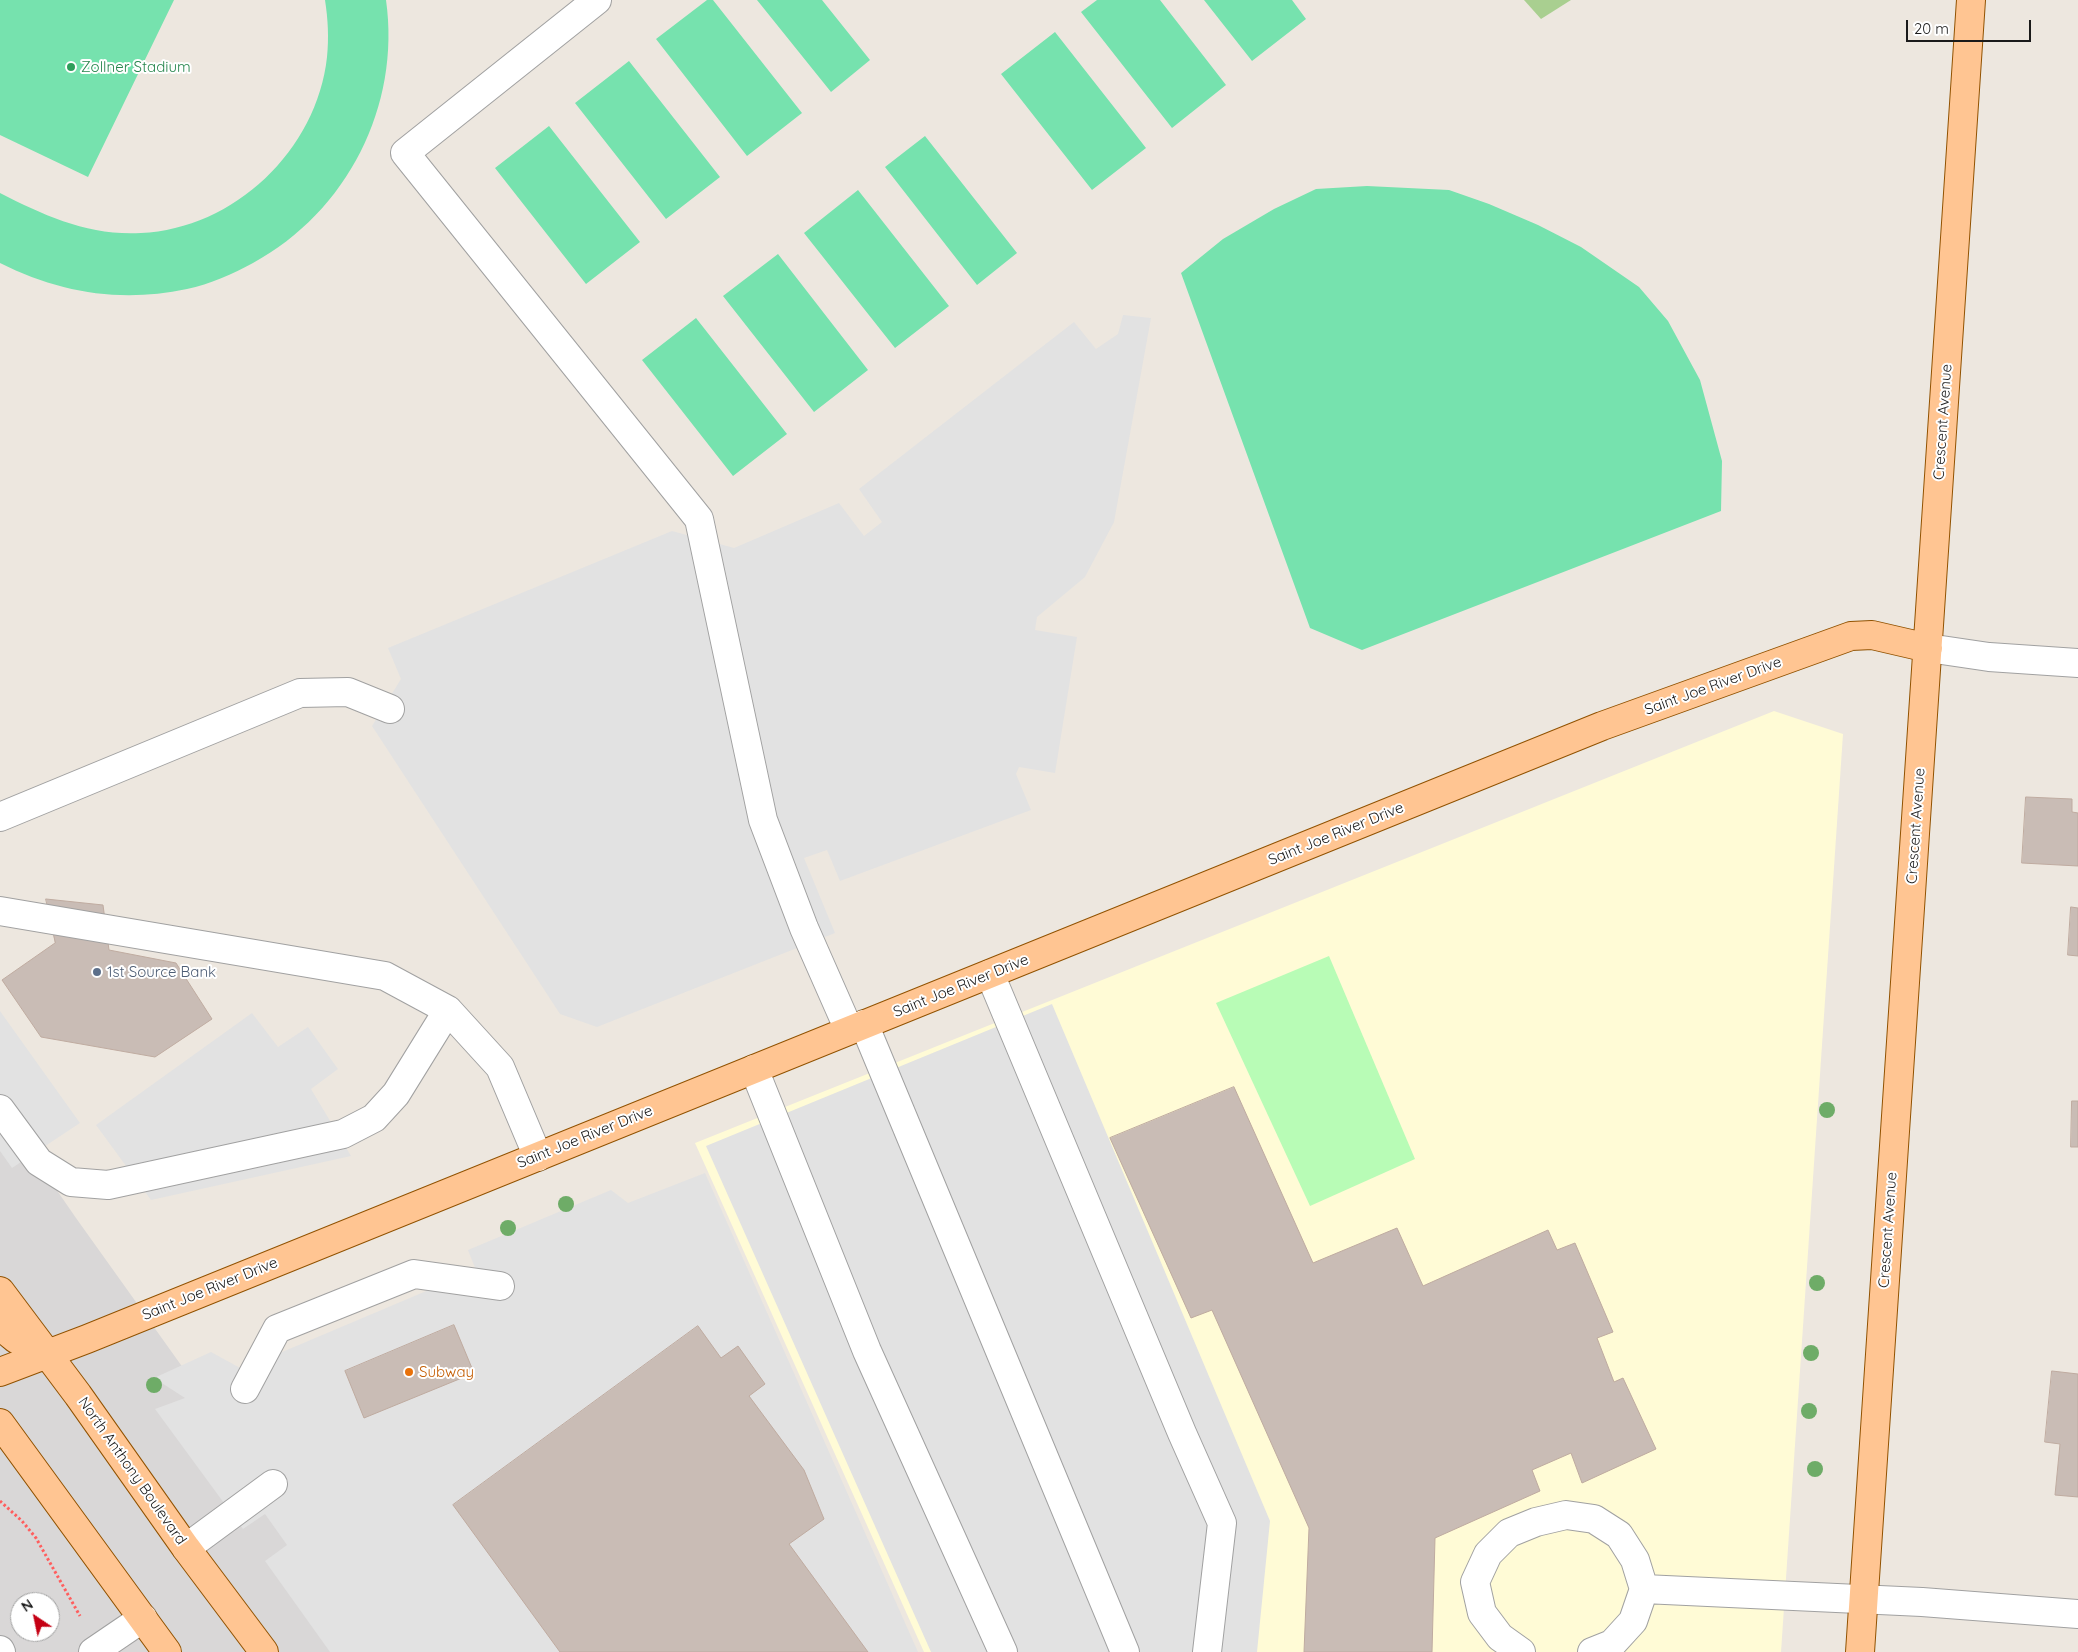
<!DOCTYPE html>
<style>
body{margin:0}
#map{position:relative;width:2078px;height:1652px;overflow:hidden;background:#ede7df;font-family:Quicksand,sans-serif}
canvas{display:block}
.north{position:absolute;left:10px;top:1592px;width:50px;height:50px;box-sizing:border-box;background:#fff;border:1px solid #a3a3a3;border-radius:50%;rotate:326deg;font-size:14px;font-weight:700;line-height:20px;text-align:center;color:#1a1a1a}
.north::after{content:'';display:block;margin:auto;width:18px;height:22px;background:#c50014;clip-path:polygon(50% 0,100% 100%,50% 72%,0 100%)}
.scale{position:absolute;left:1906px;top:20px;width:125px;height:22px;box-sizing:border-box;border:2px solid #1a1a1a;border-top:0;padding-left:6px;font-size:15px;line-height:18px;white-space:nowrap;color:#1a1a1a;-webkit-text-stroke:4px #fff;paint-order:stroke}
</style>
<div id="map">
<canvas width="2078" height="1652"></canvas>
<div class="north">N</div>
<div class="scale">20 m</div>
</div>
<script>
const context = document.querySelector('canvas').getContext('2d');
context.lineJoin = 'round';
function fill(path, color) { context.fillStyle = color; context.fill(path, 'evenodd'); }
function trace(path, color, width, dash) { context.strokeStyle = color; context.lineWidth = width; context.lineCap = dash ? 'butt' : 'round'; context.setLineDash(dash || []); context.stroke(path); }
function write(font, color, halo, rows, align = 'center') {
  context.font = font + ' Quicksand,sans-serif'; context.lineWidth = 4; context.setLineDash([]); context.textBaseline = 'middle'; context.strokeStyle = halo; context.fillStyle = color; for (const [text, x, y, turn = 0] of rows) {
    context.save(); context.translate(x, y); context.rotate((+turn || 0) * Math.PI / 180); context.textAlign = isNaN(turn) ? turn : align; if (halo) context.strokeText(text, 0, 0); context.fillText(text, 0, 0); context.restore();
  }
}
const residential = new Path2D(`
 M0 1108 76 1218 386 1652H0ZM20 1602H50V1632H20Z`);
const education = new Path2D(`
 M1774 711 1843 734 1781 1652H924L695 1143Z`);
const forest = new Path2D(`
 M1524 0H1571L1541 19Z`);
const park = new Path2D(`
 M1329 956 1415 1159 1310 1206 1216 1003Z`);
const pitch = new Path2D(`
 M0 0H174L88 177 0 135Z
 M325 0H386C401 106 347 212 253 263 233 274 210 284 187 289 121 303 60 293 0 263V193C45 216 89 236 141 233 234 229 317 150 327 57 329 38 328 19 325 0Z
 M707 0H713L802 113 747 156 656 39Z
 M757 0H822L870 60 831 92Z
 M1097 0H1160L1226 85 1172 128 1081 12Z
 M1204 0H1292L1306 19 1252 61Z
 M1055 32 1146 148 1092 190 1001 74Z
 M629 61 720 177 666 219 575 103Z
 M549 126 640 242 586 284 495 168Z
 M925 136 1017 253 977 285 885 167Z
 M1367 186 1449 190 1489 204 1538 225 1581 247 1639 287 1668 321 1700 380 1722 461 1721 511 1362 650 1310 628 1181 273 1223 239 1274 209 1316 189Z
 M858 190 949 306 895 348 804 233Z
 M778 254 868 370 814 412 723 296Z
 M696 318 787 434 733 476 642 360Z`);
const parking = new Path2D(`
 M1123 315 1151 318 1114 522 1085 577 1037 617 1035 630 1077 637 1055 773 1019 767 1016 774 1031 810 840 881 827 850 804 858 835 933 597 1027 560 1014 372 726 401 679 388 648 672 531 734 548 839 503 864 536 882 522 859 489 1074 322 1096 349 1118 334Z
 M1052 1004 1270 1521 1257 1652H931L706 1146Z
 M0 1011 80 1123 12 1168 0 1151Z
 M252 1013 278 1047 308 1027 338 1069 311 1089 351 1156 151 1200 96 1125Z
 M705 1173 918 1652H330L265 1561 287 1545 265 1514 243 1529 155 1409 185 1398 154 1378 211 1352 242 1369 476 1270 468 1250 611 1190 628 1203Z`);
const building = new Path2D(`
 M2026 797 2072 799V812L2078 813V866L2022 863Z
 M46 899 103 905 109 950 176 963 212 1019 155 1057 41 1037 2 980 55 943Z
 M2071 907 2078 908V956L2068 955Z
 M1234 1087 1313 1263 1397 1228 1423 1286 1548 1230 1557 1250 1575 1243 1613 1332 1597 1338 1614 1382 1623 1378 1656 1449 1582 1483 1571 1453 1532 1470 1540 1491 1435 1538 1432 1652H1304L1309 1528 1212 1310 1191 1318 1110 1138Z
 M2072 1101H2078V1147H2071Z
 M454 1325 474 1373 364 1418 345 1371Z
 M698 1326 721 1358 738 1346 765 1384 749 1396 804 1470 824 1519 789 1544 868 1652H560L453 1505Z
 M2052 1371 2078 1374V1497L2055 1495 2060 1444 2045 1442Z`);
const path = new Path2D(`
 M0 1501 22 1521 36 1538 80 1616`);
const minor = new Path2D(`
 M597 0 405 153 699 519 763 820 804 928 849 1030
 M1928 648 1989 657 2078 663
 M0 817 300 693 348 692 390 709
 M0 911 385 976 448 1010 500 1067 538 1157
 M990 974 1182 1433 1222 1523 1207 1652
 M864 1024 1125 1652
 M754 1069 867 1351 1003 1652
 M0 1109 39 1162 71 1182 108 1185 343 1134 374 1118 396 1094 448 1010
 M245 1389 277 1329 414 1274 500 1286
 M186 1548 273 1484
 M1644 1589 1922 1602 2078 1614
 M0 1650 1 1652
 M93 1652 143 1618
 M1521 1652 1500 1637 1482 1613 1475 1582 1488 1554 1509 1533 1536 1522 1566 1515 1594 1519 1619 1535 1635 1560 1644 1589 1633 1621 1612 1644 1592 1652`);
const major = new Path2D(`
 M0 1291 78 1395 186 1548 264 1652
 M0 1326 16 1339 38 1349
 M0 1372 87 1339 1602 726 1851 636 1872 635 1928 648
 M0 1423 167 1652
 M1860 1652 1971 0`);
const trees = [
 [1827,1110],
 [566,1204],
 [508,1228],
 [1817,1283],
 [1811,1353],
 [154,1385],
 [1809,1411],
 [1815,1469]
];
const markers = [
 [71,67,5,"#2e9e5b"],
 [97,972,5,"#5c6f8a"],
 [409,1372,5,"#e8710a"]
];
const leisureNames = [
 ["Zollner Stadium",81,67]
];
const streetNames = [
 ["Crescent Avenue",1943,422,-86],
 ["Saint Joe River Drive",1713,686,-20],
 ["Crescent Avenue",1916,826,-86],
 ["Saint Joe River Drive",1336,834,-22],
 ["Saint Joe River Drive",961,986,-22],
 ["Saint Joe River Drive",585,1137,-22],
 ["Crescent Avenue",1888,1230,-86],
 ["Saint Joe River Drive",210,1289,-22],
 ["North Anthony Boulevard",132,1471,55]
];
const serviceNames = [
 ["1st Source Bank",107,972]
];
const foodNames = [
 ["Subway",419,1372]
];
fill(residential, '#d9d7d7');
fill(education, '#fffbd6');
fill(forest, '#a9cf90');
fill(park, '#b8fcb6');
fill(pitch, '#76e2ae');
fill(parking, '#e2e2e2');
fill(building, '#c9bcb5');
trace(building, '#bfaba0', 1);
trace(minor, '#a1a1a1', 30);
trace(major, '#915200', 30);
trace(path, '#ff5e5e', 3, [2.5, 2.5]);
trace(minor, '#fff', 28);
trace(major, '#ffc592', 28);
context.fillStyle = '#6eac67';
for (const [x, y] of trees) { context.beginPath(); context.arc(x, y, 8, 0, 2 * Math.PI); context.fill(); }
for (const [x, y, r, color] of markers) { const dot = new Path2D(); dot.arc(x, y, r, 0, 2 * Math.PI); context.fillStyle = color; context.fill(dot); trace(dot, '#fff', 2); }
write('15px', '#27864d', '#fff', leisureNames, 'left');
write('15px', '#1a1a1a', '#fff', streetNames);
write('15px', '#4e5e75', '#fff', serviceNames, 'left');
write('15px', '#c56008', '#fff', foodNames, 'left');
</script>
